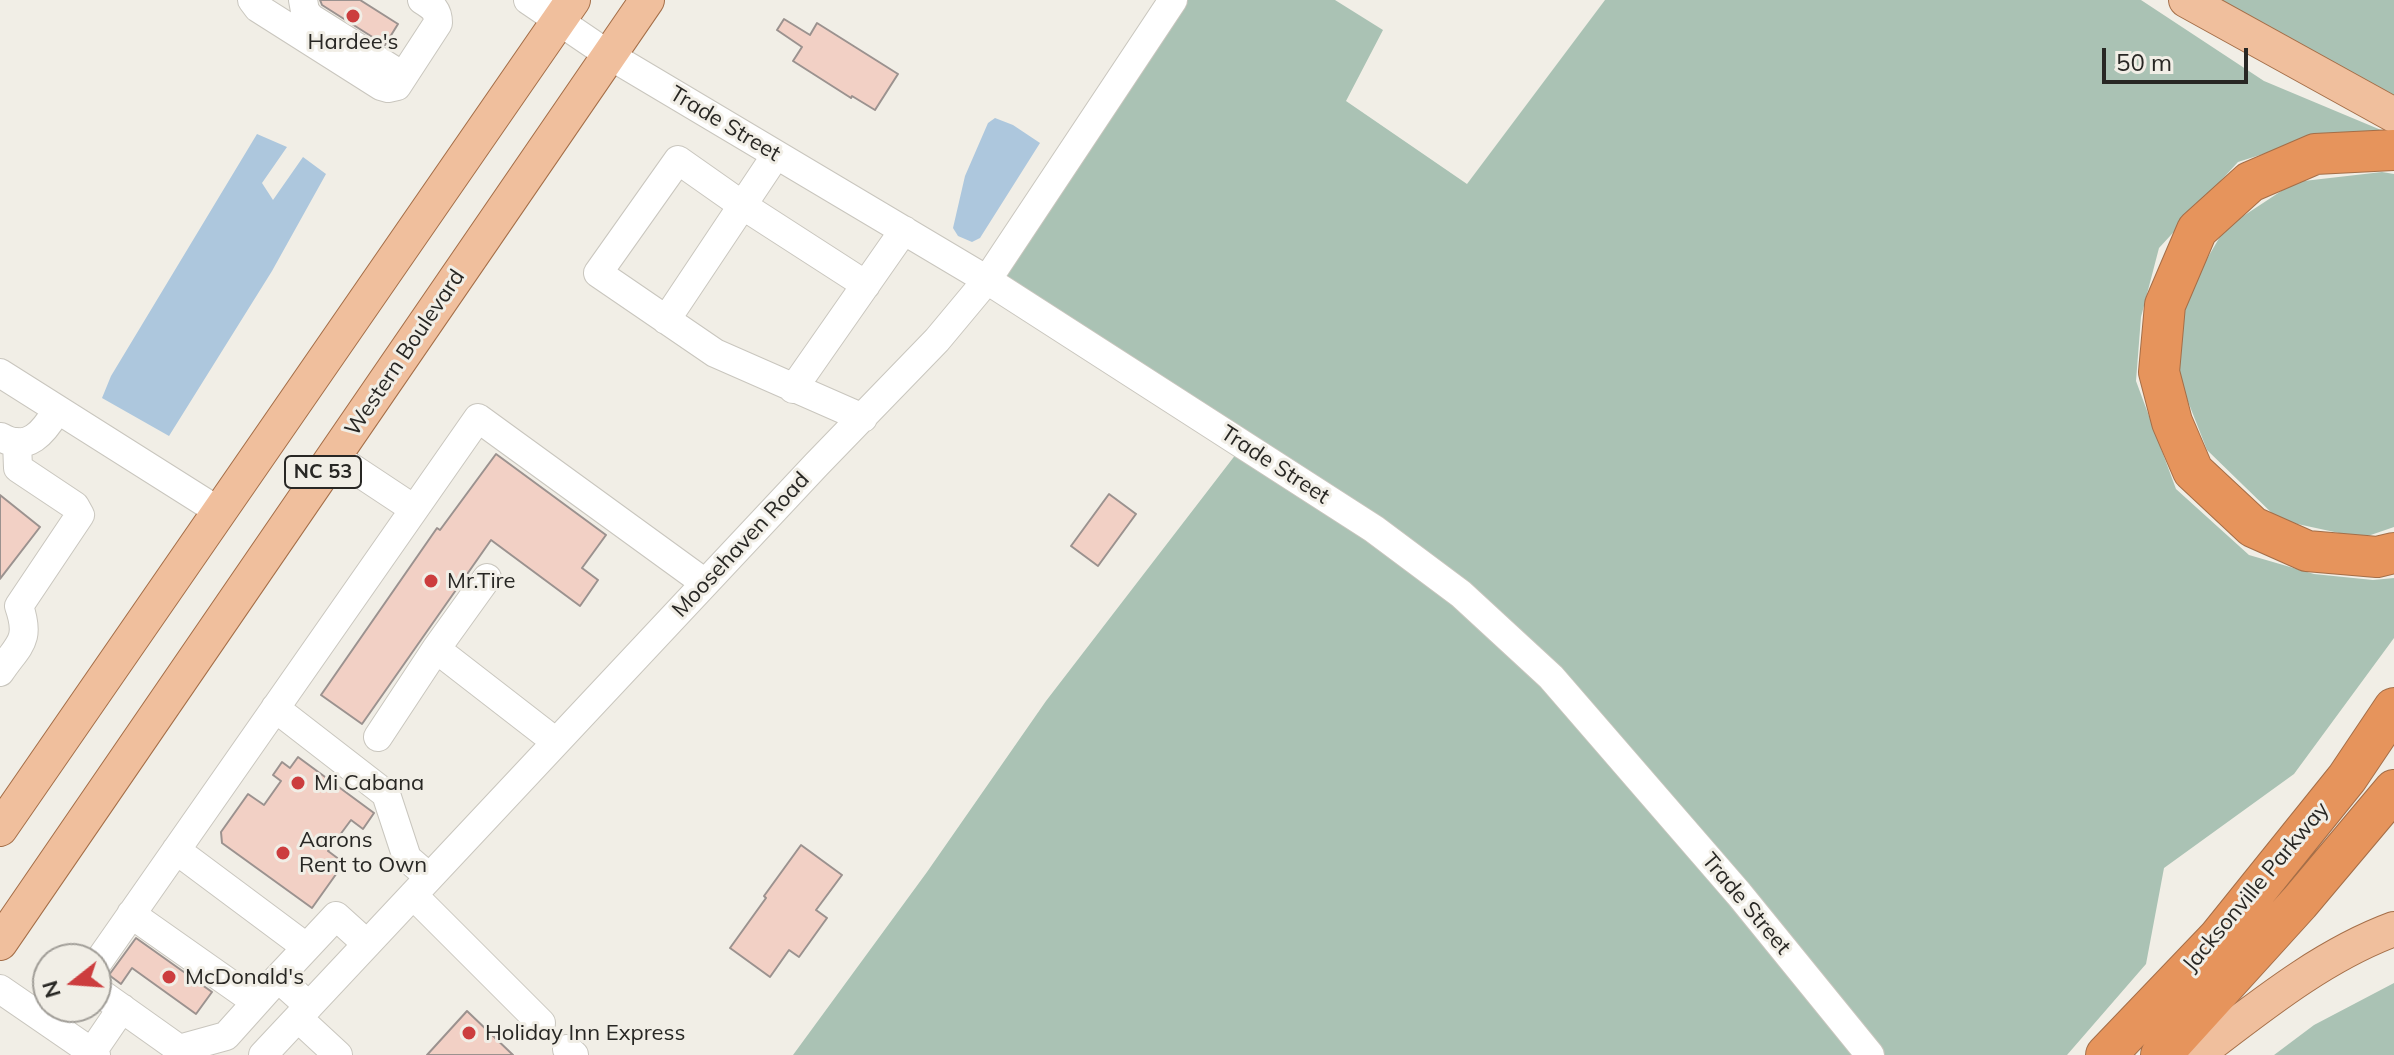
<!DOCTYPE html>
<style>
body{margin:0}
#map{position:relative;width:2394px;height:1055px;overflow:hidden;background:#f1eee6;font-family:Mulish,sans-serif}
canvas{display:block}
.north{position:absolute;left:32px;top:943px;width:80px;height:80px;box-sizing:border-box;background:#f1eee6;border:2px solid #a19e98;border-radius:50%;rotate:253deg;font-size:22px;font-weight:700;line-height:32px;text-align:center;color:#282724}
.north::after{content:'';display:block;margin:auto;width:28px;height:36px;background:#cc3d3e;clip-path:polygon(50% 0,100% 100%,50% 72%,0 100%)}
.scale{position:absolute;left:2102px;top:48px;width:146px;height:36px;box-sizing:border-box;border:4px solid #282724;border-top:0;padding-left:10px;font-size:24px;line-height:28px;white-space:nowrap;color:#282724;-webkit-text-stroke:6px #f1eee6;paint-order:stroke}
</style>
<div id="map">
<canvas width="2394" height="1055"></canvas>
<div class="north">N</div>
<div class="scale">50 m</div>
</div>
<script>
const context = document.querySelector('canvas').getContext('2d');
context.lineJoin = 'round';
function fill(path, color) { context.fillStyle = color; context.fill(path, 'evenodd'); }
function trace(path, color, width, dash) { context.strokeStyle = color; context.lineWidth = width; context.lineCap = dash ? 'butt' : 'round'; context.setLineDash(dash || []); context.stroke(path); }
function write(font, color, halo, rows, align = 'center') {
  context.font = font + ' Mulish,sans-serif'; context.lineWidth = 6; context.setLineDash([]); context.textBaseline = 'middle'; context.strokeStyle = halo; context.fillStyle = color; for (const [text, x, y, turn = 0] of rows) {
    context.save(); context.translate(x, y); context.rotate((+turn || 0) * Math.PI / 180); context.textAlign = isNaN(turn) ? turn : align; if (halo) context.strokeText(text, 0, 0); context.fillText(text, 0, 0); context.restore();
  }
}
const green = new Path2D(`
 M1171 0H1335L1383 30 1346 101 1467 184 1605 0H2141L2264 81 2381 130 2301 142 2238 162 2159 248 2141 317 2136 381 2176 489 2249 555 2314 574 2373 580 2394 578V638L2294 774 2164 868 2146 964 2067 1055H793L927 872 1046 701 1243 445 987 280Z
 M2221 0H2394V97Z
 M2382 172 2394 174V527L2362 538 2279 520 2207 450 2171 358 2190 288 2225 228 2295 182Z
 M2394 983V1055H2274L2314 1025Z`);
const water = new Path2D(`
 M995 118 1013 125 1040 143 980 238 972 242 958 236 953 228 965 176 988 123Z
 M257 134 287 147 262 183 273 200 303 157 326 174 272 271 169 436 102 398 111 376Z`);
const building = new Path2D(`
 M320 0H360L398 24 385 45 322 5Z
 M784 19 810 35 817 23 898 74 875 110 852 96 851 98 793 61 802 47 777 30Z
 M496 454 606 535 582 568 598 580 580 606 491 540 362 724 321 695 437 528 440 530Z
 M1109 494 1136 514 1098 566 1071 546Z
 M0 495 40 527 0 579Z
 M298 757 374 813 363 829 351 820 328 851 344 863 312 908 222 843 221 832 248 794 264 805 281 781 273 775 282 762 290 768Z
 M801 845 842 875 816 910 827 918 799 957 789 950 770 977 730 948 766 898 764 896Z
 M136 938 212 992 196 1014 132 968 121 984 109 975Z
 M467 1011 513 1055H427Z`);
const minor = new Path2D(`
 M252 0 258 8 381 86 388 88 397 86 438 23C438 10 433 7 422 0
 M303 0 305 11 311 18 403 76
 M528 0 609 55 987 280 1374 529 1461 594 1551 677 1739 894 1870 1055
 M666 320 776 155
 M0 373 220 512
 M793 389 904 230
 M863 418 715 353 598 273 678 160 742 205 866 285
 M1 437C28 453 44 432 57 410
 M334 456 414 509
 M436 649 556 742
 M0 672C19 644 31 641 19 606L80 515 75 506 18 468 17 442
 M275 708 386 794 407 858 429 877
 M378 737 436 649 487 578
 M176 850 306 947
 M413 895 541 1023
 M131 914 256 1002
 M96 965 478 418 705 583
 M0 989 96 1055
 M96 990 179 1049 226 1036 278 978
 M309 1006 278 978 336 916 367 944
 M298 1018 338 1055
 M567 1049 574 1055
 M92 1052 122 1008
 M263 1055 816 465 937 340 987 280 1173 0`);
const major = new Path2D(`
 M2186 0 2394 115
 M0 829 573 0
 M0 943 647 0
 M2196 1055C2258 1008 2321 956 2394 929`);
const highway = new Path2D(`
 M2394 150 2315 154 2250 182 2197 230 2165 305 2159 372 2172 422 2193 471 2253 527 2307 551 2377 557 2394 553
 M2106 1055 2219 937 2347 778 2394 708
 M2161 1055 2299 903 2394 790`);
const markers = [
 [353,16,8,"#cc3d3e"],
 [431,581,8,"#cc3d3e"],
 [298,783,8,"#cc3d3e"],
 [283,853,8,"#cc3d3e"],
 [169,977,8,"#cc3d3e"],
 [469,1033,8,"#cc3d3e"]
];
const shields = [
 [323,472,76]
];
const shieldNames = [
 ["NC 53",323,472]
];
const poiNames = [
 ["Hardee's",353,42,"center"],
 ["Mr.Tire",447,581],
 ["Mi Cabana",314,783],
 ["Aarons",299,840],
 ["Rent to Own",299,865],
 ["McDonald's",185,977],
 ["Holiday Inn Express",485,1033]
];
const streetNames = [
 ["Trade Street",725,124,31],
 ["Western Boulevard",405,353,-56],
 ["Trade Street",1275,465,33],
 ["Moosehaven Road",741,545,-47],
 ["Jacksonville Parkway",2256,887,-50],
 ["Trade Street",1746,904,50]
];
fill(green, '#aac2b4');
fill(water, '#adc7dd');
fill(building, '#f2d0c5');
trace(building, '#9b928f', 2);
trace(minor, '#c9c6be', 30);
trace(major, '#a46e48', 36);
trace(highway, '#a46e48', 42);
trace(minor, '#fff', 28);
trace(major, '#f0bf9d', 34);
trace(highway, '#e6945c', 40);
for (const [x, y, r, color] of markers) { const dot = new Path2D(); dot.arc(x, y, r, 0, 2 * Math.PI); context.fillStyle = color; context.fill(dot); trace(dot, '#f1eee6', 3); }
for (const [x, y, w] of shields) { const box = new Path2D(); box.roundRect(x - w / 2, y - 16, w, 32, 6); context.fillStyle = '#f1eee6'; context.fill(box); trace(box, '#282724', 2); }
write('bold 20px', '#282724', null, shieldNames);
write('22px', '#282724', '#f1eee6', poiNames, 'left');
write('22px', '#282724', '#f1eee6', streetNames);
</script>
